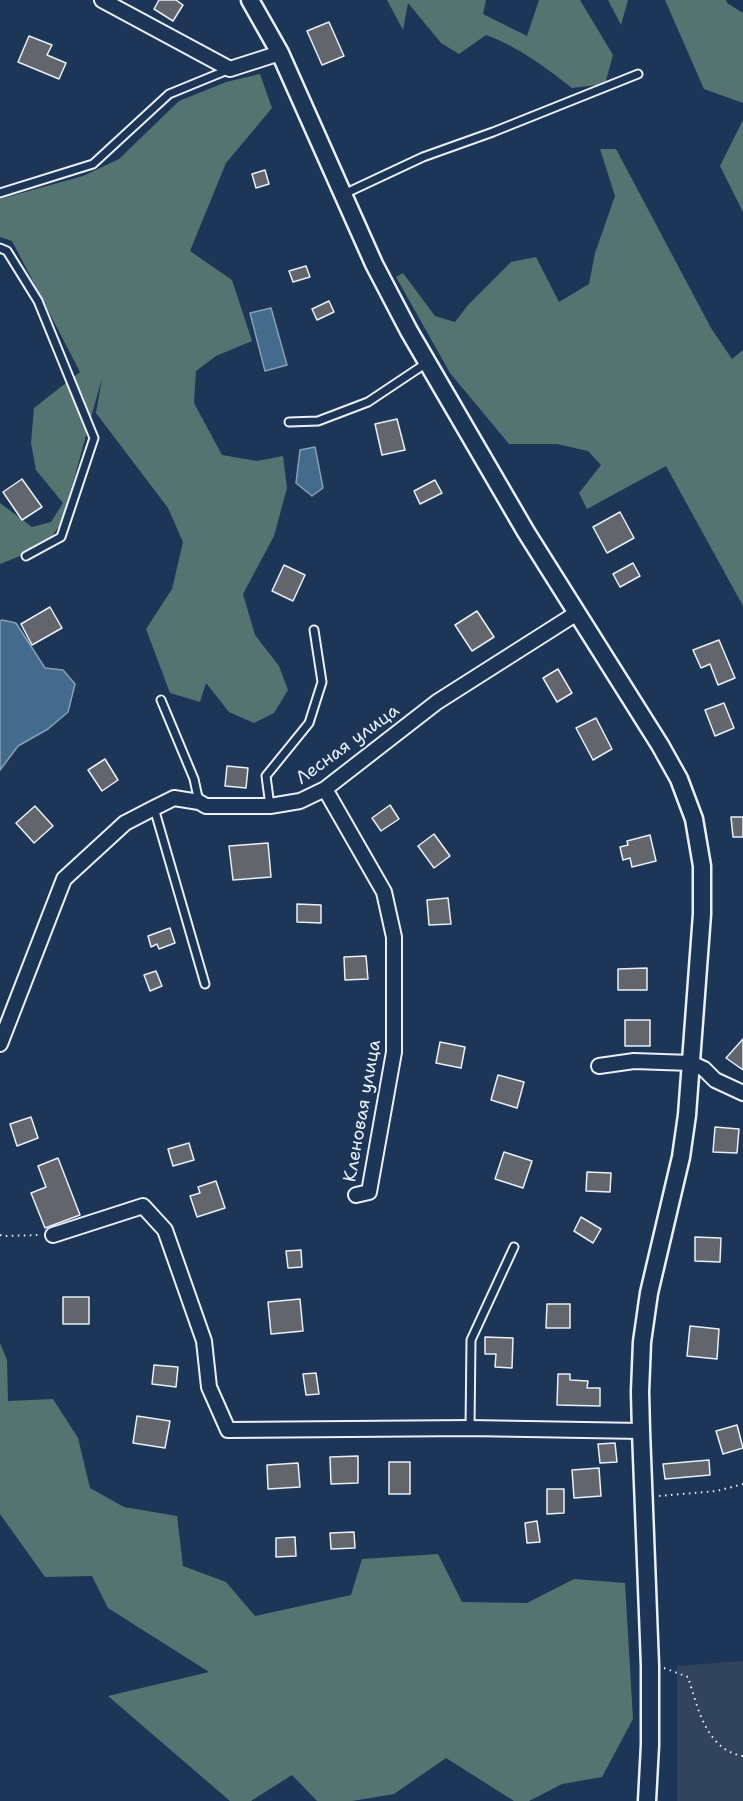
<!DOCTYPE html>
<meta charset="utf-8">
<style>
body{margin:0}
canvas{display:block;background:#1d3557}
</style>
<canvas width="743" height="1801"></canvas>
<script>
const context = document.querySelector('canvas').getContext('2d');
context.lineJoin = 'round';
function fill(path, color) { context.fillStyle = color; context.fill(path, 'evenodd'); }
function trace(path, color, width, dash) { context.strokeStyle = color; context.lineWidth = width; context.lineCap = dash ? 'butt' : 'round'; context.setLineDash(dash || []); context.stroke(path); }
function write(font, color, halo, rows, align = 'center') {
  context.font = font + ' "Shantell Sans",sans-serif'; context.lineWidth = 4.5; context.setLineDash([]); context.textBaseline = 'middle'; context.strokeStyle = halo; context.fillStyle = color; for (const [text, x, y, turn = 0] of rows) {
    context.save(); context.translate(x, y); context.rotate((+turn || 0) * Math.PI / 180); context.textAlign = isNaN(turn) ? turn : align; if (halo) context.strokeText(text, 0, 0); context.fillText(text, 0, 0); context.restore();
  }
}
const built = new Path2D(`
 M743 1661V1801H677V1666Z`);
const green = new Path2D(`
 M387 0H486L483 14 527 36 539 0H580L613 55 605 84 572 88C545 67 519 47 486 35L459 54 441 43 408 3 403 30Z
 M608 0H628L621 25Z
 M665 0H726L727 3 743 13V103L704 89Z
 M260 74 272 108 226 163 190 251 232 280 252 341 216 356 196 371 194 403 222 455 257 461 283 456 287 488 274 536 243 594 255 635 279 666 288 690 274 713 254 723 229 712 206 683 200 702 170 693 146 629 172 589 183 542 168 508 96 413 102 378 62 522 45 546 0 564V503L32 527 51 522 63 503 36 470 31 443 34 408 80 372 12 241 0 237V199L83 176 119 159 179 101 226 82Z
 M743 120V212L720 166Z
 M600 149H616L711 328 732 359 743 350V606L666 466 587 509 579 493 601 465 588 451 557 444H509L450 373 396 277 403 273 435 316 455 322 468 305 511 262 536 257 559 302 589 284 595 253 615 196Z
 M0 1343 7 1360 8 1401 53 1399 78 1438 90 1488 124 1507 177 1516 183 1566 226 1582 255 1616 351 1595 362 1559 438 1554 462 1602 527 1603 574 1579 625 1583 633 1719 602 1777 562 1784 529 1801H514L446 1758 394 1794 352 1801H317L292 1775 251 1801H230L108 1696 209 1672 108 1608 92 1576 45 1577 0 1514Z`);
const water = new Path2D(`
 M271 308 287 365 265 371 250 313Z
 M315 447 323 488 312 496 296 483 300 450Z
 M2 620 16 623 45 668 63 670 75 684 68 712 48 729 18 746 0 770V621Z`);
const building = new Path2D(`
 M159 0H176L183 5 173 21 154 9Z
 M329 22 344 56 322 65 307 31Z
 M29 36 52 45 47 55 66 63 59 79 18 62Z
 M265 170 269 184 256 188 252 174Z
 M306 266 310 277 293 282 289 271Z
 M329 301 334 312 317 320 312 309Z
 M397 419 405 450 382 455 375 424Z
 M22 479 42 507 22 520 3 492Z
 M435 480 442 493 420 504 414 491Z
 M620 512 634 538 607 553 593 527Z
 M633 563 640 576 620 587 613 574Z
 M284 565 305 575 293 601 272 591Z
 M50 607 62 628 32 645 21 624Z
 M477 611 494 637 472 651 455 625Z
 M719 640 735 678 718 685 710 664 701 668 693 650Z
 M558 669 572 693 557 702 543 678Z
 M724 703 734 728 715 736 705 710Z
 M596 718 612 749 593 760 576 728Z
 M105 759 118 780 102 791 88 770Z
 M227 766 248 768 246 788 225 786Z
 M390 805 399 819 381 831 372 818Z
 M35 806 53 826 34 843 16 823Z
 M731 817H743V837H733Z
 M434 834 450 856 434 868 418 846Z
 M650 835 656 861 632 867 630 858 623 860 620 847 628 845 627 841Z
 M268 843 271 877 233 880 229 846Z
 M448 898 451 924 429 925 427 900Z
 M297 904 321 905V923L297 922Z
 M170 928 175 943 159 949 157 944 151 947 148 936Z
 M366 956 368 979 345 980 344 957Z
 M647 968V990H618V969Z
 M156 971 162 986 150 991 144 975Z
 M625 1020H650V1046H625Z
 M743 1039V1070L726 1058Z
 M440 1042 465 1047 461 1068 436 1063Z
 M498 1075 524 1082 517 1108 491 1100Z
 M31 1117 38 1138 17 1146 10 1124Z
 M715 1127 739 1129 737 1153 713 1152Z
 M189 1143 194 1160 173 1166 168 1149Z
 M504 1152 532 1161 523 1188 495 1179Z
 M58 1158 80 1215 45 1228 31 1193 46 1187 38 1166Z
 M587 1172 611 1173 610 1192 586 1191Z
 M216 1181 225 1208 197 1217 190 1196 200 1193 198 1187Z
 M581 1217 601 1229 593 1243 574 1231Z
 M695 1237 721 1238 720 1262 695 1261Z
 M301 1250 302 1267 288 1268 286 1251Z
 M63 1297H89V1324H63Z
 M300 1299 303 1331 271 1334 268 1302Z
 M547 1304H570V1328H546Z
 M690 1326 719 1329 717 1359 687 1356Z
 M485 1337 513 1338 512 1368 495 1367 496 1354H485Z
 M154 1365 178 1367 176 1387 152 1384Z
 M316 1373 319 1394 306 1395 303 1374Z
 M558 1374H570V1380L588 1381 587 1388H600V1406L557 1405Z
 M137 1416 170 1421 165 1448 133 1443Z
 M737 1425 743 1448 723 1454 716 1431Z
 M615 1443 617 1462 600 1463 598 1444Z
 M358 1456V1483L331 1484 330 1457Z
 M709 1460 710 1475 665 1479 663 1464Z
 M389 1462H410V1494H389Z
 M298 1463 300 1487 268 1489 267 1465Z
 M599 1468 601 1496 574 1498 572 1470Z
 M547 1489H564V1513L547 1514Z
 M537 1521 540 1542 527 1543 525 1523Z
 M354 1532 355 1548 331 1549 330 1533Z
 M295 1537 296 1556 276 1557V1538Z`);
const path = new Path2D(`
 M0 1235 3 1236 39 1235
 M659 1496 717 1491 743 1484
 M664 1668 688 1677C698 1708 706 1750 743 1756`);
const service = new Path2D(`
 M0 193 93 164 169 94 230 69
 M344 194 423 157 493 132 638 74
 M0 248 7 251 38 301 94 438 61 537 26 556
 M289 422 318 421 368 402 428 362
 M161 700 194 779 199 802
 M270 806 266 776 309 723 322 682 314 630
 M154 808 205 984
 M470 1428 471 1340 514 1247`);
const minor = new Path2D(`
 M102 0 230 69 280 53
 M325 789 384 892 394 937V1052L369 1192 356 1195
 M0 1044 64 879 125 823 154 808 174 798 199 802 206 806H270L300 801 325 789 437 702 577 613
 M599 1066 634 1061 691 1063 704 1069 715 1080 743 1093
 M53 1235 143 1206 165 1230 204 1341 209 1387 228 1430 470 1428 641 1431`);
const tertiary = new Path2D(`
 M250 0 280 53 374 264 409 331 526 532 660 745 679 779 694 819 702 866V914L687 1115 681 1157 649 1293 642 1342 640 1392 641 1431 650 1665V1745L647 1801`);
const streetNames = [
 ["Лесная улица",348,745,-36],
 ["Кленовая улица",363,1111,-80]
];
fill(built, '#32435d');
fill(green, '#547371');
fill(water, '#446b8c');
trace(water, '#86a1b7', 1.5);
fill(building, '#62656c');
trace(building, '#e8f1f8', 1.5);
trace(service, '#e8f1f8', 11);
trace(minor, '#e8f1f8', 18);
trace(tertiary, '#e8f1f8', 21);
trace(path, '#e8f1f8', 2, [1.5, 4.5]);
trace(service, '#1d3557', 7);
trace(minor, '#1d3557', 14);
trace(tertiary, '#1d3557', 16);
write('18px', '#e8f1f8', '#1d3557', streetNames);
</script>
